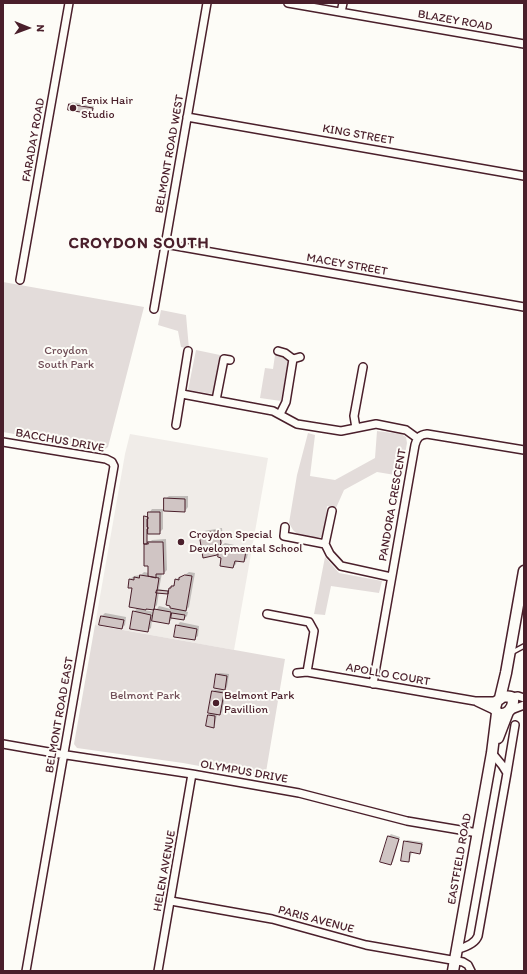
<!DOCTYPE html>
<style>
body{margin:0}
#map{position:relative;width:527px;height:974px;overflow:hidden;background:#fdfcf7;font-family:Itim,sans-serif}
canvas{display:block}
.frame{position:absolute;inset:0;border:4px solid #4a1f2b;pointer-events:none}
.north{position:absolute;left:8px;top:8px;width:40px;height:40px;-webkit-text-stroke:3px #fdfcf7;paint-order:stroke;rotate:91deg;font-size:11px;font-weight:700;line-height:16px;text-align:center;color:#4a1f2b}
.north::after{content:'';display:block;margin:auto;width:14px;height:18px;background:#4a1f2b;clip-path:polygon(50% 0,100% 100%,50% 72%,0 100%)}
</style>
<div id="map">
<canvas width="527" height="974"></canvas>
<div class="frame"></div>
<div class="north">N</div>
</div>
<script>
const context = document.querySelector('canvas').getContext('2d');
context.lineJoin = 'round';
function fill(path, color) { context.fillStyle = color; context.fill(path, 'evenodd'); }
function trace(path, color, width, dash) { context.strokeStyle = color; context.lineWidth = width; context.lineCap = dash ? 'butt' : 'round'; context.setLineDash(dash || []); context.stroke(path); }
function write(font, color, halo, rows, align = 'center') {
  context.font = font + ' Itim,sans-serif'; context.lineWidth = 4; context.setLineDash([]); context.textBaseline = 'middle'; context.strokeStyle = halo; context.fillStyle = color; for (const [text, x, y, turn = 0] of rows) {
    context.save(); context.translate(x, y); context.rotate((+turn || 0) * Math.PI / 180); context.textAlign = isNaN(turn) ? turn : align; if (halo) context.strokeText(text, 0, 0); context.fillText(text, 0, 0); context.restore();
  }
}
const built = new Path2D(`
 M130 434 268 458 234 650 95 625 125 454Z`);
const green = new Path2D(`
 M3 282 144 307 108 447 104 450 3 432Z
 M161 310 186 315 189 349 181 347 178 331 158 325Z
 M196 350 220 355 213 394 188 390Z
 M275 355 285 356 288 362 281 401 260 398 265 368 273 369Z
 M377 431 401 434 406 437 407 443 401 476 377 472 344 490 336 508 327 506 324 534 321 537H309L297 534 293 530 289 523 297 475 308 433 315 435 310 476 335 480 375 458Z
 M325 557 339 573 382 581 379 593 331 586 325 615 314 614Z
 M95 625 285 659 265 778 183 763 77 748 74 744Z`);
const shadow = new Path2D(`
 M72 102 94 106 93 111 91 113 69 109 70 104Z
 M169 496H188V507L185 511 165 499Z
 M152 509H163V529L159 533 147 528V541H151L152 540 166 539 167 570 164 573H162L159 589 170 591V589L175 583 176 580 179 577H182L189 572 195 573 189 607 185 611 188 612 187 616 184 619 173 617 169 623 152 620 151 628 147 631 134 612 138 607 130 579 134 576 141 575 144 572 149 573V565H145V516H149V513ZM147 518H149V526H147ZM169 591 171 609 159 606 155 612 144 610 147 608 153 609 157 605 159 592 168 593Z
 M222 528 223 539 221 546 225 543 249 548 247 558 244 561 237 560 236 564 233 567 222 557 221 551 217 554 200 535 204 531Z
 M105 613 126 617 125 625 122 628 102 616Z
 M180 622 199 626 198 636 194 639 177 626Z
 M219 673 229 674 227 687 225 689 217 675Z
 M215 690 226 691 222 712 220 714H217L215 724 213 726 209 715 212 713 213 692Z
 M391 834 400 837 393 862 391 864 382 861 389 836Z
 M407 840 423 842 422 851 420 853 412 852 410 859 408 861 405 842Z`);
const building = new Path2D(`
 M69 104 93 108 92 114 68 110Z
 M164 498 185 499V512L164 511Z
 M148 512H160V534H148Z
 M144 516 148 517V519H147V527H148V529H147V544H144Z
 M219 531 221 543 217 555 203 558 199 534Z
 M148 542H163L164 574H156V578L148 576V566H144V544H148Z
 M220 546 246 551 244 562 235 561 233 568 220 566 221 558 218 557Z
 M140 575 159 578 154 610 146 609V610L129 607 132 588H128L129 579 134 580V577L139 578Z
 M185 575 192 576 186 611 170 608V606L166 605 169 588H171V586H174L175 579 179 580V578Z
 M157 590 168 591V594L156 593Z
 M154 609 171 612 169 624 152 621Z
 M133 611 151 615 148 632 130 629Z
 M172 613 185 615 184 620 171 618Z
 M101 616 124 620 122 629 99 625Z
 M176 625 197 629 195 640 174 637Z
 M216 674 227 676 225 690 214 688Z
 M212 691 224 693 220 715 208 713Z
 M208 715 215 716 214 728 206 726Z
 M388 836 399 839 391 865 380 862Z
 M404 841 422 844 420 854 410 852 409 862 401 861Z`);
const service = new Path2D(`
 M511 653 524 646`);
const minor = new Path2D(`
 M288 3 524 44
 M341 12 343 3
 M187 117 524 176
 M165 244 524 307
 M20 280 69 3
 M154 309 207 3
 M278 351 285 353 293 359 300 357
 M182 394 273 411 297 424 341 431 376 424 406 430 417 438
 M216 400 224 359 230 360
 M280 414 286 402 293 359
 M176 425 188 351
 M356 428 354 416 363 367
 M3 442 106 459 112 462 114 466 26 971
 M285 527 284 536 325 544 330 554 341 566 391 577
 M325 544 332 511
 M267 614 309 622 314 631 307 672
 M297 673 307 672 475 701H497
 M373 684 415 445C417 438 419 435 427 434L524 450
 M511 697 518 696 524 698
 M477 702 496 711
 M511 710 524 705
 M3 744 60 754 192 774 299 793 407 821 478 833
 M507 773 515 725
 M171 901 272 919 366 945 463 962 468 965 471 971
 M458 949C466 947 475 944 478 936L507 773 502 765 492 753
 M158 971 192 774`);
const secondary = new Path2D(`
 M504 696 511 697 513 698C514 708 507 717 497 713L495 708 497 701Z
 M500 698 506 673 524 571
 M498 738 508 712
 M453 971 492 753 497 713`);
const markers = [
 [73,108,4,"#4a1f2b"],
 [181,542,4,"#4a1f2b"],
 [216,703,4,"#4a1f2b"]
];
const streetNames = [
 ["BLAZEY ROAD",455,21,10],
 ["KING STREET",358,135,10],
 ["FARADAY ROAD",34,140,-80],
 ["BELMONT ROAD WEST",170,154,-80],
 ["MACEY STREET",347,265,10],
 ["BACCHUS DRIVE",60,441,10],
 ["PANDORA CRESCENT",393,505,-80],
 ["APOLLO COURT",388,675,10],
 ["BELMONT ROAD EAST",60,715,-80],
 ["OLYMPUS DRIVE",244,772,10],
 ["EASTFIELD ROAD",460,859,-80],
 ["HELEN AVENUE",165,871,-80],
 ["PARIS AVENUE",316,920,15]
];
const poiNames = [
 ["Fenix Hair",81,101],
 ["Studio",81,115],
 ["Croydon Special",189,535],
 ["Developmental School",189,549],
 ["Belmont Park",224,696],
 ["Pavillion",224,710]
];
const parkNames = [
 ["Croydon",66,351],
 ["South Park",66,365],
 ["Belmont Park",145,696]
];
const districtNames = [
 ["CROYDON SOUTH",139,244]
];
fill(built, '#f0ece8');
fill(green, '#e3dcda');
fill(shadow, '#0003');
fill(building, '#d0c5c4');
trace(building, '#4a1f2b', 1);
trace(service, '#4a1f2b', 6);
trace(minor, '#4a1f2b', 10);
trace(secondary, '#4a1f2b', 13);
trace(service, '#fdfcf7', 3.5);
trace(minor, '#fdfcf7', 7);
trace(secondary, '#fdfcf7', 10);
for (const [x, y, r, color] of markers) { const dot = new Path2D(); dot.arc(x, y, r, 0, 2 * Math.PI); context.fillStyle = color; context.fill(dot); trace(dot, '#fdfcf7', 1.5); }
write('12px', '#4a1f2b', '#fdfcf7', streetNames);
write('12px', '#4a1f2b', '#fdfcf7', poiNames, 'left');
write('12px', '#704e57', '#fdfcf7', parkNames);
context.letterSpacing = '1px';
write('bold 16px', '#4a1f2b', '#fdfcf7', districtNames);
context.letterSpacing = '0px';
</script>
